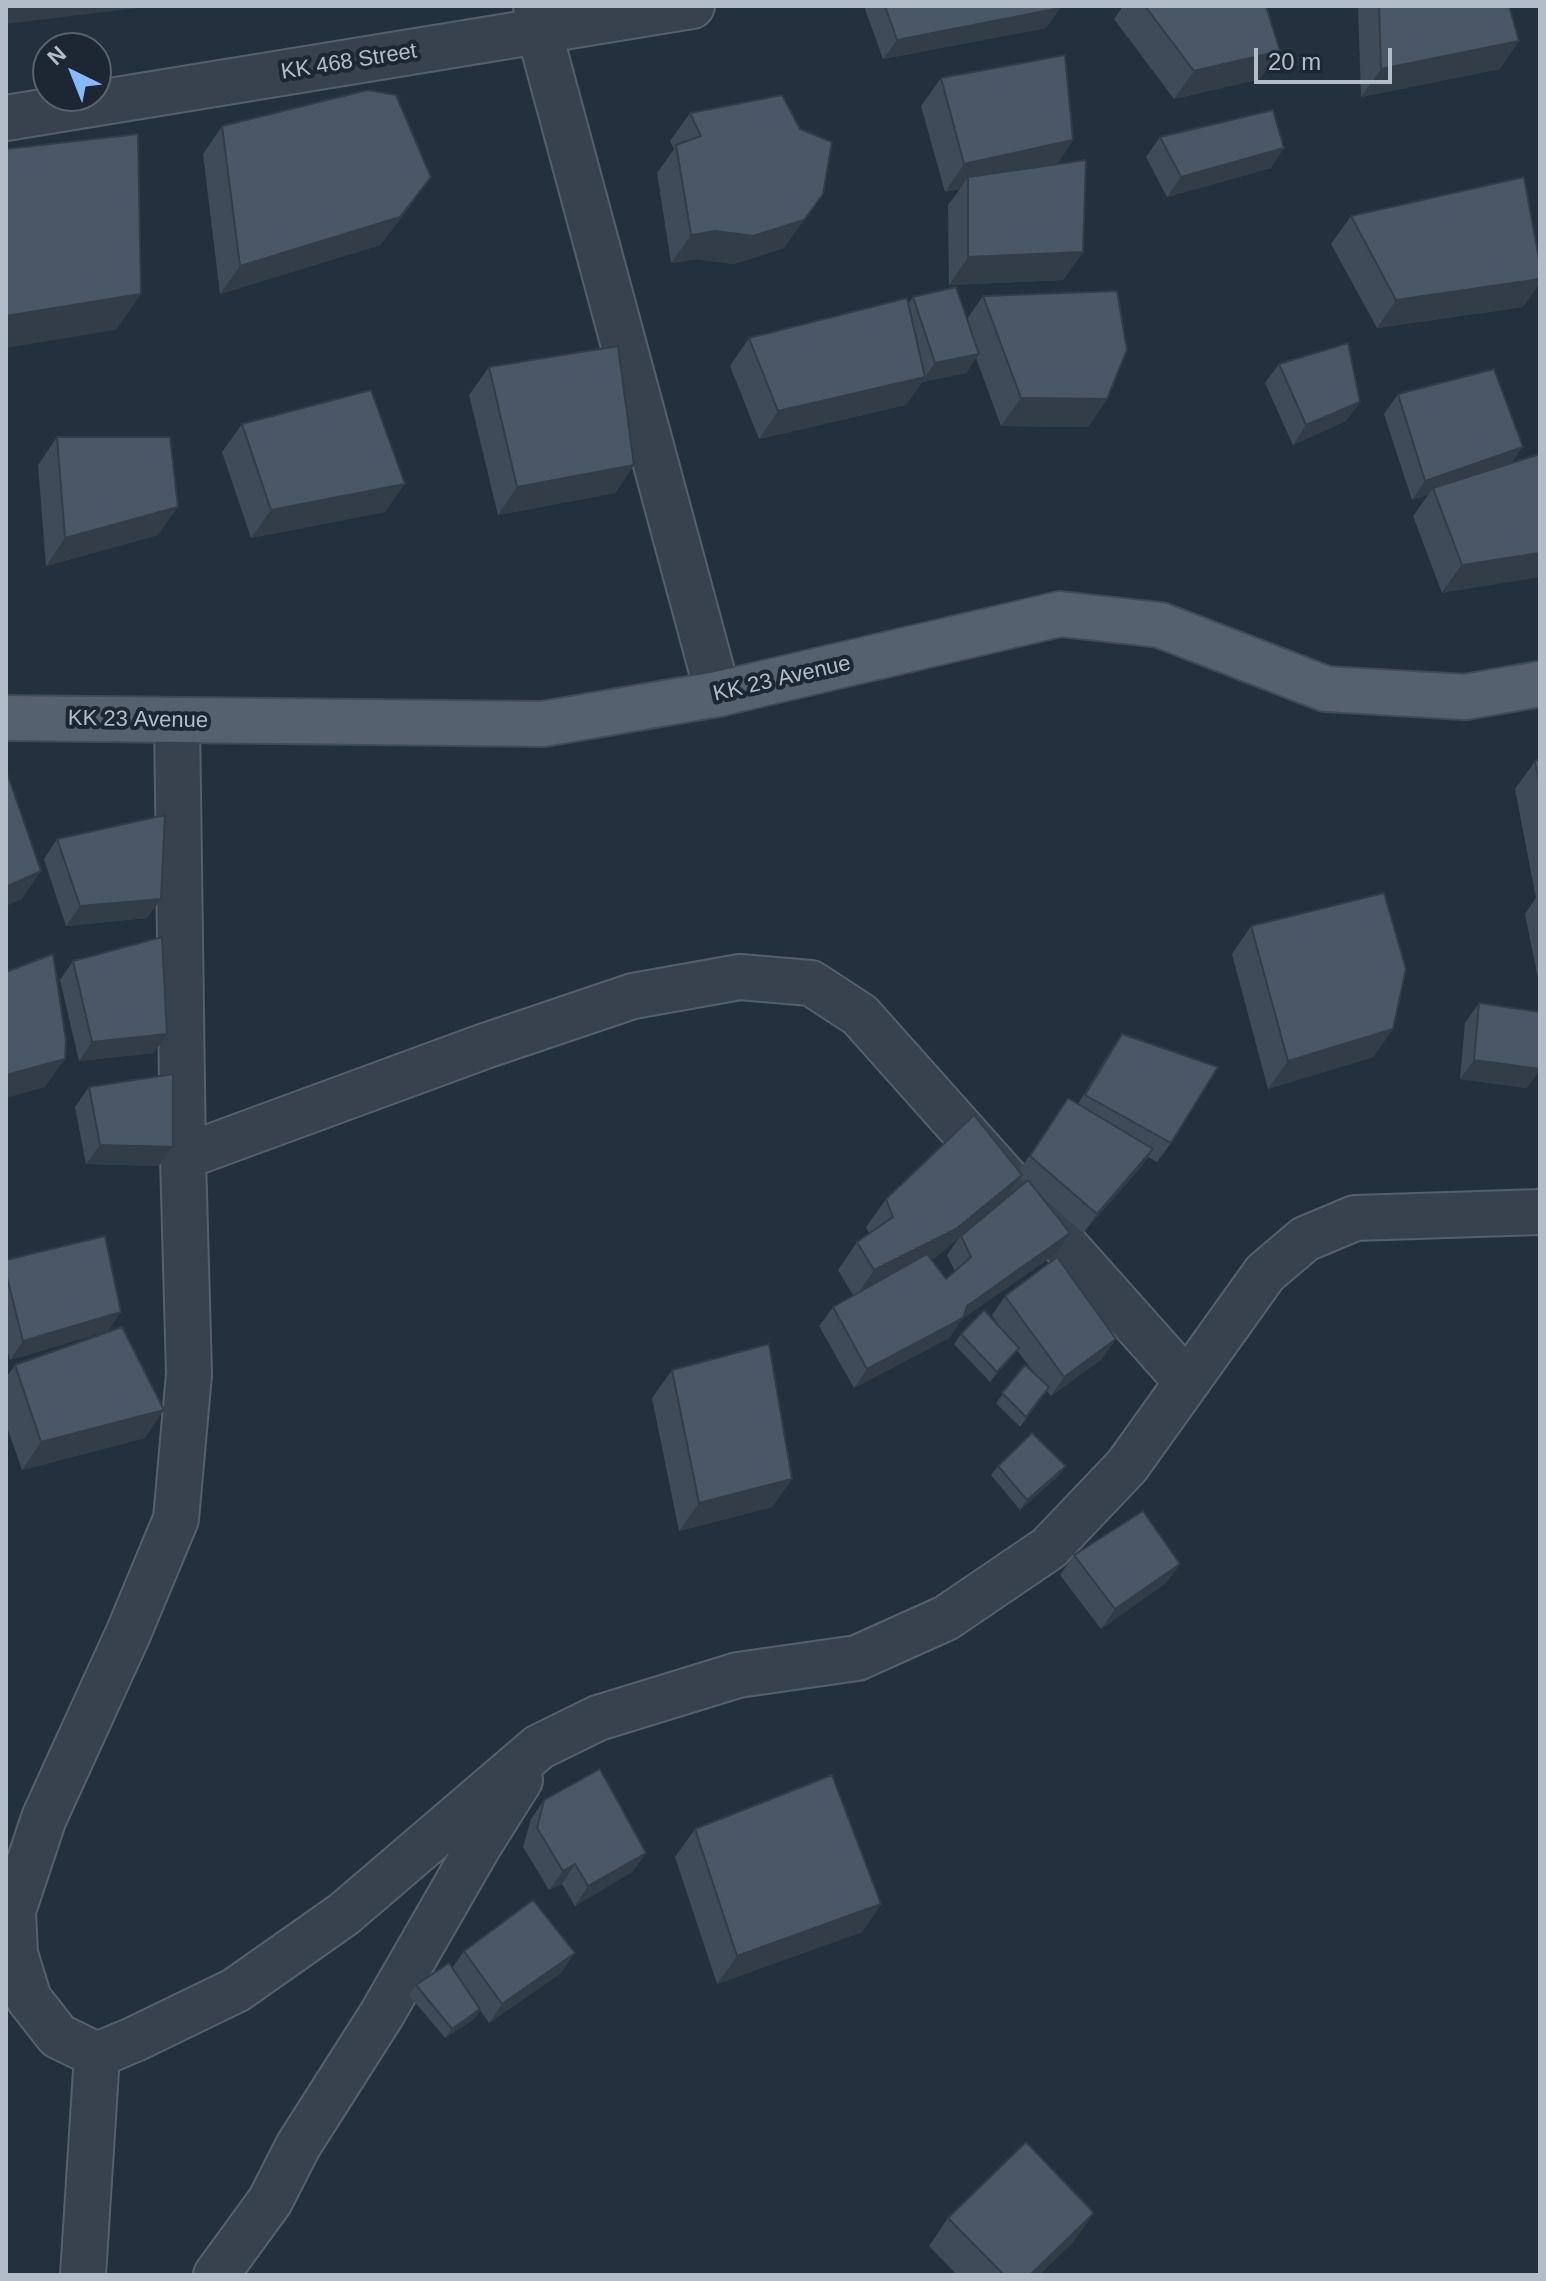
<!DOCTYPE html>
<style>
body{margin:0}
#map{position:relative;width:1546px;height:2281px;overflow:hidden;background:#23303e;font-family:Helvetica,sans-serif}
canvas{display:block}
.frame{position:absolute;inset:0;border:8px solid #b3bdc9;pointer-events:none}
.north{position:absolute;left:32px;top:32px;width:80px;height:80px;box-sizing:border-box;background:#1c2733;border:2px solid #58636f;border-radius:50%;rotate:317deg;font-size:22px;font-weight:700;line-height:32px;text-align:center;color:#b3bdc9}
.north::after{content:'';display:block;margin:auto;width:28px;height:36px;background:#87bafa;clip-path:polygon(50% 0,100% 100%,50% 72%,0 100%)}
.scale{position:absolute;left:1254px;top:48px;width:138px;height:36px;box-sizing:border-box;border:4px solid #b3bdc9;border-top:0;padding-left:10px;font-size:24px;line-height:28px;white-space:nowrap;color:#b3bdc9;-webkit-text-stroke:6px #1c2733;paint-order:stroke}
</style>
<div id="map">
<canvas width="1546" height="2281"></canvas>
<div class="frame"></div>
<div class="north">N</div>
<div class="scale">20 m</div>
</div>
<script>
const context = document.querySelector('canvas').getContext('2d');
context.lineJoin = 'round';
function trace(path, color, width, dash) { context.strokeStyle = color; context.lineWidth = width; context.lineCap = dash ? 'butt' : 'round'; context.setLineDash(dash || []); context.stroke(path); }
function fill(path, color) { context.fillStyle = color; context.fill(path, 'evenodd'); }
function write(font, color, halo, rows, align = 'center') {
  context.font = font + ' Helvetica,sans-serif'; context.lineWidth = 8; context.setLineDash([]); context.textBaseline = 'middle'; context.strokeStyle = halo; context.fillStyle = color; for (const [text, x, y, turn = 0] of rows) {
    context.save(); context.translate(x, y); context.rotate((+turn || 0) * Math.PI / 180); context.textAlign = isNaN(turn) ? turn : align; if (halo) context.strokeText(text, 0, 0); context.fillText(text, 0, 0); context.restore();
  }
}
const minor = new Path2D(`
 M536 6 539 31 718 694
 M6 118 692 6
 M177 720 183 1157 189 1374 176 1519 128 1634 44 1818 13 1911 15 1954 29 1999 58 2036 97 2055 135 2039 236 1990 344 1914 539 1747 598 1718 738 1675 857 1658 946 1618 1049 1548 1127 1466 1265 1273 1305 1239 1355 1218 1540 1212
 M183 1157 485 1046 633 996 740 977 811 983 860 1015 1187 1382
 M83 2275 97 2055
 M216 2275 270 2201 298 2146 382 2014 478 1847 520 1780`);
const major = new Path2D(`
 M6 718 543 724 718 694 1060 614 1160 625 1326 689 1465 697 1540 684`);
const wall = new Path2D(`
 M867 6H1059L1060 8 1046 28 883 59 865 9Z
 M1123 6H1266L1260 79 1174 99 1114 19Z
 M1358 6H1509L1500 69 1361 97Z
 M941 78 1073 140 1057 164 1083 252 1063 280 949 285 948 205 960 189 945 192 921 106Z
 M690 113 784 248 734 264 696 259 671 263 657 173 674 149 670 141Z
 M222 126 411 205 380 245 220 294 203 154Z
 M1160 137 1271 168 1167 197 1146 157Z
 M1351 216 1523 307 1377 328 1331 244Z
 M983 296 1107 399 1088 427 1001 426 976 358 966 373 922 382 906 405 759 439 730 366 749 338 908 304 913 297 967 319Z
 M1279 364 1360 402 1346 421 1293 445 1265 383Z
 M489 367 634 465 615 493 498 515 469 395Z
 M1398 394 1511 463 1540 454 1442 593 1413 516 1429 494 1412 500 1384 414Z
 M242 424 385 512 251 538 222 452Z
 M57 437 158 535 46 566 38 465Z
 M1540 759V988L1525 914 1536 898 1515 789 1535 761Z
 M57 839 147 918 66 926 44 859Z
 M1251 926 1393 1029 1373 1057 1268 1089 1232 954Z
 M73 961 154 1053 79 1061 60 980Z
 M1479 1003 1527 1088 1460 1079 1465 1023Z
 M1122 1034 1171 1143 1157 1162 1148 1157 1140 1168 1083 1233 1040 1195 1057 1253 962 1319 949 1338 854 1388 819 1326 833 1307 853 1295 838 1270 857 1242 869 1234 866 1227 886 1199 1019 1171 1068 1098 1078 1104 1109 1053ZM1020 1178 1025 1183 1004 1200ZM959 1238 947 1255 955 1271 946 1279 931 1260 936 1257Z
 M89 1087 173 1147 159 1166 86 1164 75 1107Z
 M6 1260 108 1331 10 1360 6 1346Z
 M1005 1296 1102 1359 1051 1396 1047 1391 1020 1427 996 1403 1025 1365 1034 1373 1017 1350 990 1382 954 1344 961 1334 1003 1331 992 1315Z
 M15 1365 145 1438 22 1470 6 1424V1378Z
 M672 1370 792 1479 772 1507 679 1531 652 1398Z
 M998 1466H1066L1059 1475 1020 1510 991 1475Z
 M1074 1555 1180 1564 1166 1583 1101 1629 1060 1575Z
 M544 1800 646 1853 632 1872 575 1906 562 1884 549 1890 523 1847 531 1819Z
 M695 1829 881 1904 862 1932 717 1984 675 1857Z
 M464 1951 561 1973 489 2023 480 2010 474 2019 445 2038 409 1995 416 1985 452 1968Z
 M948 2218 1074 2241 1039 2275H957L929 2246Z`);
const shadedWall = new Path2D(`
 M6 6H154L6 24Z
 M1060 8 1046 28 883 59 897 40Z
 M1519 41 1500 69 1361 97 1381 69Z
 M1280 51 1260 79 1174 99 1194 71Z
 M1073 140 1054 168 968 177 960 189 945 192 964 164Z
 M1284 148 1271 168 1167 197 1181 177Z
 M431 177 411 205 380 245 220 294 240 266Z
 M823 194 784 248 734 264 696 259 671 263 691 235Z
 M1083 252 1063 280 949 285 968 257Z
 M1540 279V283L1523 307 1377 328 1396 300Z
 M141 294 116 330 6 348V316Z
 M979 354 966 373 922 382 906 405 759 439 778 411 925 377 935 363Z
 M1021 398 1107 399 1088 427 1001 426Z
 M1360 402 1346 421 1293 445 1306 425Z
 M1523 447 1509 466 1433 488 1429 494 1412 500 1425 481Z
 M634 465 615 493 498 515 517 487Z
 M405 484 385 512 251 538 271 510Z
 M178 507 158 535 46 566 65 538Z
 M1540 553V577L1442 593 1462 565Z
 M41 871 22 899 6 906V887Z
 M161 899 147 918 66 926 80 906Z
 M1393 1029 1373 1057 1268 1089 1288 1061Z
 M167 1034 154 1053 79 1061 92 1042Z
 M65 1059 45 1087 6 1098V1075Z
 M1474 1060 1540 1069V1070L1527 1088 1460 1079Z
 M100 1145 173 1147 159 1166 86 1164Z
 M1153 1149 1140 1168 1083 1233 1097 1214Z
 M1022 1175 1002 1203 936 1257 855 1298 874 1270Z
 M1070 1233 1057 1253 962 1319 949 1338 854 1388 867 1369 967 1306Z
 M121 1312 108 1331 10 1360 23 1341Z
 M1116 1339 1102 1359 1051 1396 1064 1377Z
 M1019 1348 1012 1357 990 1382 997 1372Z
 M164 1410 145 1438 22 1470 41 1442Z
 M1066 1466 1059 1475 1020 1510 1027 1500Z
 M792 1479 772 1507 679 1531 699 1503Z
 M1180 1564 1166 1583 1101 1629 1115 1609Z
 M646 1853 632 1872 575 1906 588 1886Z
 M575 1864 562 1884 549 1890 563 1871Z
 M881 1904 862 1932 717 1984 737 1956Z
 M575 1953 561 1973 489 2023 502 2004Z
 M480 2009 474 2019 445 2038 452 2029Z
 M1094 2213 1074 2241 1039 2275H1030Z`);
const building = new Path2D(`
 M885 6H1059L1060 8 897 40Z
 M1145 6H1266L1280 51 1194 71Z
 M1379 6H1509L1519 41 1381 69Z
 M1065 55 1073 140 964 164 941 78Z
 M368 90 396 95 431 177 400 217 240 266 222 126Z
 M782 95 800 129 832 142 823 194 804 220 753 236 715 231 691 235 676 145 701 136 690 113Z
 M1273 110 1284 148 1181 177 1160 137Z
 M138 134 141 294 6 316V149Z
 M1086 160 1083 252 968 257V177Z
 M1524 177 1540 265V279L1396 300 1351 216Z
 M956 287 979 354 935 363 913 297Z
 M1117 291 1127 350 1107 399 1021 398 983 296Z
 M907 298 925 377 778 411 749 338Z
 M1348 343 1360 402 1306 425 1279 364Z
 M618 346 634 465 517 487 489 367Z
 M1494 369 1523 447 1425 481 1398 394Z
 M371 390 405 484 271 510 242 424Z
 M57 437H170L178 507 65 538Z
 M1540 454V553L1462 565 1433 488Z
 M1540 759V787L1535 761Z
 M6 770 41 871 6 887Z
 M165 815 161 899 80 906 57 839Z
 M1384 893 1406 969 1393 1029 1288 1061 1251 926Z
 M162 937 167 1034 92 1042 73 961Z
 M53 954 66 1041 65 1059 6 1075V972Z
 M1479 1003 1540 1012V1069L1474 1060Z
 M1122 1034 1218 1067 1171 1143 1085 1095Z
 M173 1074V1147L100 1145 89 1087Z
 M1068 1098 1153 1149 1097 1214 1030 1156Z
 M974 1115 1022 1175 956 1229 874 1270 857 1242 893 1217 886 1199Z
 M1028 1180 1070 1233 967 1306 963 1318 867 1369 833 1307 927 1254 946 1279 971 1257 961 1236Z
 M105 1236 121 1312 23 1341 6 1273V1260Z
 M1057 1257 1116 1339 1064 1377 1005 1296Z
 M984 1310 1019 1348 997 1372 961 1334Z
 M122 1327 164 1410 41 1442 15 1365Z
 M769 1344 792 1479 699 1503 672 1370Z
 M1025 1365 1049 1387 1026 1417 1002 1393Z
 M1032 1433 1066 1466 1027 1500 998 1466Z
 M1143 1511 1180 1564 1115 1609 1074 1555Z
 M600 1769 646 1853 588 1886 575 1864 563 1871 537 1828 544 1800Z
 M832 1775 881 1904 737 1956 695 1829Z
 M533 1900 575 1953 502 2004 464 1951Z
 M449 1963 480 2009 452 2029 416 1985Z
 M1026 2142 1094 2213 1030 2275H1004L948 2218Z`);
const streetNames = [
 ["KK 468 Street",349,62,-9],
 ["KK 23 Avenue",782,679,-13],
 ["KK 23 Avenue",138,720,1]
];
trace(minor, '#55606c', 48);
trace(major, '#404b57', 48);
trace(minor, '#37424e', 44);
trace(major, '#55616e', 44);
fill(wall, '#3f4b59');
fill(shadedWall, '#333d48');
fill(building, '#495767');
trace(building, '#333d48', 2);
write('22px', '#b3bdc9', '#1c2733', streetNames);
</script>
